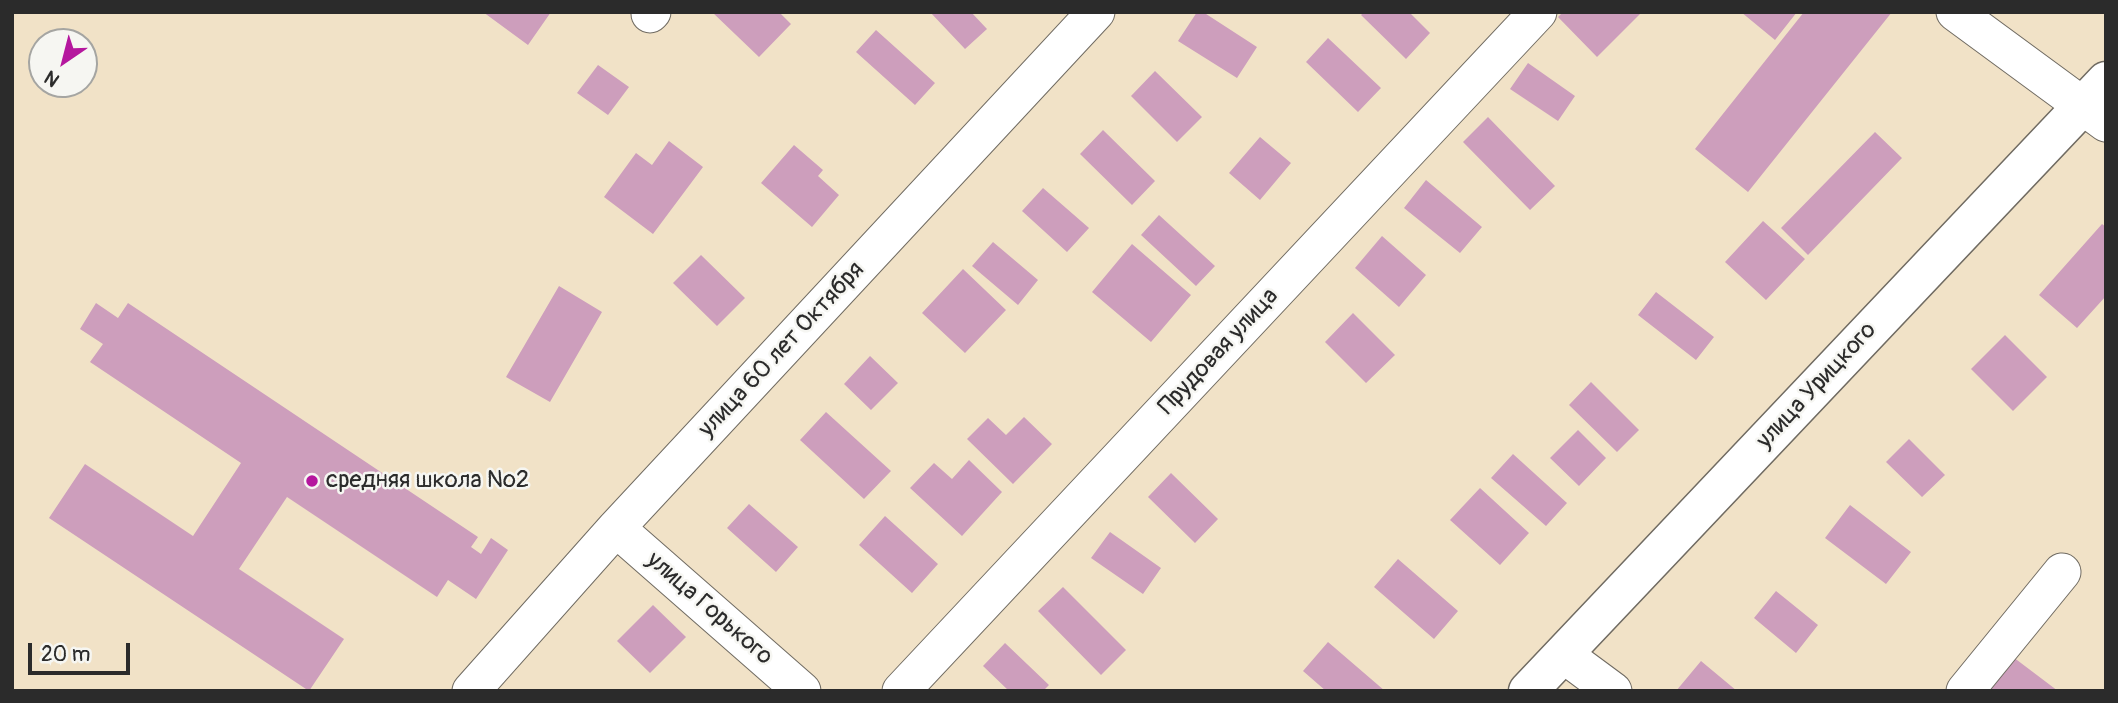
<!DOCTYPE html>
<meta charset="utf-8">
<style>
body{margin:0}
#map{position:relative;width:2118px;height:703px;overflow:hidden;background:#f1e2c7;font-family:Pangolin,sans-serif}
canvas{display:block}
.frame{position:absolute;inset:0;border:14px solid #2b2b2b;pointer-events:none}
.north{position:absolute;left:28px;top:28px;width:70px;height:70px;box-sizing:border-box;background:#f6f6f2;border:2px solid #a5a5a2;border-radius:50%;rotate:215deg;font-size:19px;font-weight:700;line-height:28px;text-align:center;color:#2b2b2b}
.north::after{content:'';display:block;margin:auto;width:24px;height:32px;background:#b5179e;clip-path:polygon(50% 0,100% 100%,50% 72%,0 100%)}
.scale{position:absolute;left:28px;top:643px;width:102px;height:32px;box-sizing:border-box;border:4px solid #2b2b2b;border-top:0;padding-left:9px;font-size:21px;line-height:24px;white-space:nowrap;color:#2b2b2b;-webkit-text-stroke:5px #f6f6f2;paint-order:stroke}
</style>
<div id="map">
<canvas width="2118" height="703"></canvas>
<div class="frame"></div>
<div class="north">N</div>
<div class="scale">20 m</div>
</div>
<script>
const context = document.querySelector('canvas').getContext('2d');
context.lineJoin = 'round';
function fill(path, color) { context.fillStyle = color; context.fill(path, 'evenodd'); }
function trace(path, color, width, dash) { context.strokeStyle = color; context.lineWidth = width; context.lineCap = dash ? 'butt' : 'round'; context.setLineDash(dash || []); context.stroke(path); }
function write(font, color, halo, rows, align = 'center') {
  context.font = font + ' Pangolin,sans-serif'; context.lineWidth = 5; context.setLineDash([]); context.textBaseline = 'middle'; context.strokeStyle = halo; context.fillStyle = color; for (const [text, x, y, turn = 0] of rows) {
    context.save(); context.translate(x, y); context.rotate((+turn || 0) * Math.PI / 180); context.textAlign = isNaN(turn) ? turn : align; if (halo) context.strokeText(text, 0, 0); context.fillText(text, 0, 0); context.restore();
  }
}
const building = new Path2D(`
 M483 12H551L528 45Z
 M712 12H779L791 24 759 57Z
 M930 12H971L987 29 965 49Z
 M1197 12H1203L1257 47 1237 78 1178 41Z
 M1364 12H1409L1430 33 1406 59 1361 15Z
 M1563 12H1638L1640 14 1597 57 1558 17Z
 M1741 12H1797L1775 40Z
 M1804 12H1892L1748 192 1695 149Z
 M876 30 935 83 915 105 856 52Z
 M1328 38 1381 88 1358 112 1306 62Z
 M1528 63 1575 96 1558 121 1510 89Z
 M598 65 629 87 608 115 577 93Z
 M1155 71 1202 117 1177 142 1131 96Z
 M1488 117 1555 186 1530 210 1463 142Z
 M1103 130 1155 181 1132 205 1080 154Z
 M1875 132 1902 158 1808 255 1781 228Z
 M1260 137 1291 163 1260 200 1229 173Z
 M669 141 703 167 653 234 604 197 636 153 652 165Z
 M794 145 823 170 818 176 839 195 812 227 761 183Z
 M1426 180 1482 227 1460 253 1404 208Z
 M1043 188 1089 228 1067 252 1022 211Z
 M1159 215 1215 266 1196 286 1141 235Z
 M1763 221 1805 259 1766 300 1725 262Z
 M2102 224 2106 227V296L2077 328 2039 295Z
 M1382 236 1426 275 1399 307 1355 268Z
 M993 242 1038 280 1018 305 972 266Z
 M1132 244 1191 295 1151 342 1092 292Z
 M701 255 745 298 717 326 673 283Z
 M963 269 1006 310 965 353 922 313Z
 M559 286 602 312 550 402 506 377Z
 M1656 292 1714 337 1696 360 1638 315Z
 M96 303 118 318 128 303 478 537 471 547 481 554 491 538 508 550 476 599 448 580 437 597 287 497 239 569 344 639 309 691 49 518 85 464 193 536 241 463 90 362 103 344 80 329Z
 M1353 313 1395 355 1366 383 1325 342Z
 M2005 335 2047 377 2013 411 1971 369Z
 M870 356 898 383 871 410 844 384Z
 M1591 382 1639 430 1617 452 1569 405Z
 M826 412 891 471 864 499 800 440Z
 M1024 417 1052 444 1013 484 967 439 988 418 1006 435Z
 M1578 430 1606 458 1579 486 1550 458Z
 M1909 439 1945 475 1922 497 1886 462Z
 M1513 454 1567 503 1546 526 1491 478Z
 M969 460 1002 492 962 536 910 488 934 463 952 479Z
 M1171 473 1218 519 1195 543 1148 497Z
 M1480 488 1529 533 1500 565 1450 520Z
 M749 504 798 547 776 572 727 528Z
 M1850 505 1911 552 1886 584 1825 538Z
 M885 516 938 564 912 593 859 545Z
 M1110 532 1161 568 1143 594 1091 558Z
 M1398 559 1458 611 1434 639 1374 587Z
 M1063 587 1126 650 1101 675 1038 611Z
 M1776 591 1818 625 1796 653 1754 618Z
 M653 605 686 637 650 673 617 641Z
 M1328 642 1385 691H1326L1303 671Z
 M1005 643 1049 685 1043 691H1009L983 666Z
 M2013 657 2058 691H1994L1989 688Z
 M1701 661 1737 691H1676Z`);
const minor = new Path2D(`
 M1955 12 2106 123
 M650 14 652 12
 M616 528 802 691
 M1563 654 1613 691
 M471 691 616 528 1096 12
 M901 691 1538 12
 M1965 691 2062 572`);
const tertiary = new Path2D(`
 M1528 691 2106 81`);
const markers = [
 [312,481,7,"#b5179e"]
];
const streetNames = [
 ["улица 60 лет Октября",782,350,-47],
 ["Прудовая улица",1219,352,-47],
 ["улица Урицкого",1817,386,-47],
 ["улица Горького",709,609,41]
];
const poiNames = [
 ["средняя школа №2",326,481]
];
fill(building, '#cd9ebc');
trace(minor, '#706b62', 39);
trace(tertiary, '#706b62', 41);
trace(minor, '#fff', 37);
trace(tertiary, '#fff', 38);
for (const [x, y, r, color] of markers) { const dot = new Path2D(); dot.arc(x, y, r, 0, 2 * Math.PI); context.fillStyle = color; context.fill(dot); trace(dot, '#f6f6f2', 2.5); }
write('24px', '#2b2b2b', '#f6f6f2', streetNames);
write('24px', '#2b2b2b', '#f6f6f2', poiNames, 'left');
</script>
